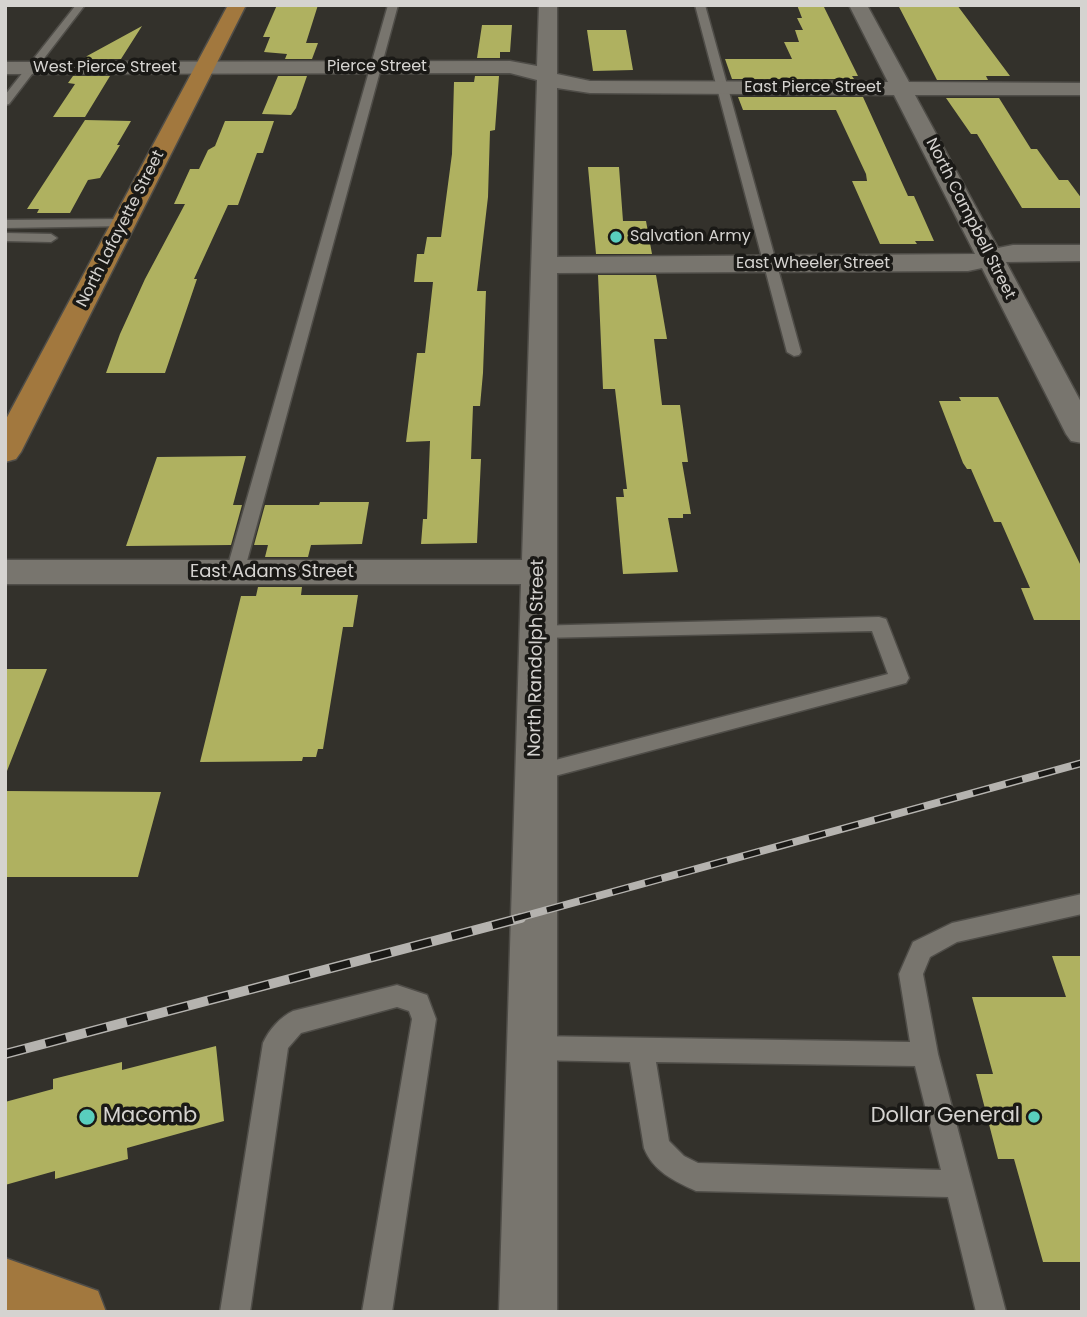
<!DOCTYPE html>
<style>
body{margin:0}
#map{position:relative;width:1087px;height:1317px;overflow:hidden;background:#33312b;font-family:Poppins,sans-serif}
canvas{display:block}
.frame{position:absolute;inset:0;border:7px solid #d5d3d0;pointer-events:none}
</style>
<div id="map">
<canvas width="1087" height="1317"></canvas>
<div class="frame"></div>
</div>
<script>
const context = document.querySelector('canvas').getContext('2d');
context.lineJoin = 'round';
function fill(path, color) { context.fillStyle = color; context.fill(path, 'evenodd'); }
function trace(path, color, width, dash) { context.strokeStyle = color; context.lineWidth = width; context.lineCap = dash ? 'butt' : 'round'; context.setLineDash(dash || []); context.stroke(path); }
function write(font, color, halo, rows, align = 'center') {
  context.font = font + ' Poppins,sans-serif'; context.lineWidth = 7; context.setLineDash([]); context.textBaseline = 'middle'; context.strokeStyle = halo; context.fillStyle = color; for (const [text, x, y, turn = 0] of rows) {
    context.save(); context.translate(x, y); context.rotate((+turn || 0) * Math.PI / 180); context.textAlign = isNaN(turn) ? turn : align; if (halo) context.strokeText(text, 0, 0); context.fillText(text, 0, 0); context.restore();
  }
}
const building = new Path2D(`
 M277 5H318L306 43H318L312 59H285L287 54 264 52 270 37H263Z
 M797 5H823L858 76H852L854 79H732L725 59H792L784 42H799L795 30H803L797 18H802Z
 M898 5H957L1010 76H986L988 80H937Z
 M482 25H512L510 52H500V58H477Z
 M142 26 121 59H85L87 56Z
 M587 30H626L633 70 593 71Z
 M73 76H110L85 117H53L75 84 68 83Z
 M278 76H307L296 108 291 115 262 114Z
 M475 76H499L495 130 490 131 488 197 477 291H486L483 373 480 406H473L471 459H481L477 543 421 544 423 519H427L430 441 406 442 417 353H425L433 282H414L417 254H424L427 237H441L452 154 454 82H474Z
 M738 97H863L908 196H914L934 241H915L917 244H880L852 181H867L866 174 836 110H743Z
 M946 98H999L1031 149H1037L1059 180H1068L1082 199V208H1022L977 134H971Z
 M85 120 131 121 117 145H120L100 178 88 180 70 213H37L39 209H27Z
 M225 121H274L263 153H257L238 205H228L194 279H197L165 373H106L120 334 145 279 185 204H174L190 169H199L208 150 215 146Z
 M588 167H619L623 221H646L652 254H596Z
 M598 275H656L667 339H654L662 405H680L688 462H682L691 514H683V518H668L678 572 623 574 616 497H624L623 489H627L615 389H603Z
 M959 397H998L1082 568V620H1034L1021 588H1030L1001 522H994L971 469H967L963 463 939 401H961Z
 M246 456 233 505H242L231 545 126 546 157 457Z
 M320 502H369L362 544 311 545 308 557H265L268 545H254L265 505H319Z
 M258 587H302L301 595H358L353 627H343L323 749H318L316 757H303L302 761 200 762 241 596H256Z
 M5 669H47L7 771H5Z
 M5 791 161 792 138 877H5Z
 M1052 956H1082V1262H1043L1014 1159H998L976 1074H993L972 997H1066Z
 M216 1046 224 1121 127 1148 128 1159 55 1179V1171L5 1185V1102L53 1089V1079L122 1062V1070Z`);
const service = new Path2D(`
 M76 5H85L9 104 5 105V95Z
 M388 5H398L244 572 235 578 226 572Z
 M695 5H705L801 352 799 355 794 356 787 352Z
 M124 219 128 220V226L5 228V220Z
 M5 233 51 234 57 238 51 242 5 241Z
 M879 617 886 619 888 624 909 678 906 683 536 781 529 779 525 773 529 767 536 765 888 674 872 631 538 638 531 636 529 631 531 626Z
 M1082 894V914L957 942 930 957 923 974 938 1054 1006 1312H976L948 1197 696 1191C674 1181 653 1171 644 1148L630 1062 533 1060 524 1057 520 1048 524 1039 533 1036 910 1042 899 974 913 942 952 923ZM656 1062 915 1066 941 1170 698 1163 684 1156 669 1141Z
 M397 985 427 995 436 1019 392 1312H362L412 1019 409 1011 397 1007 301 1033 288 1048 250 1312H220L263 1043C269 1030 280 1017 293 1011Z`);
const minor = new Path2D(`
 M539 5H557V74L590 81 888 82 849 5H867L909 82 1082 83V95H915L998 248 1013 245H1082V261L1006 262 1082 404V443L1071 441 1066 434 982 268 968 271 557 273V1312H499L521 584H5V560H522L537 80 510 73 5 74V62L510 61 537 66ZM557 88 590 93 894 95 975 254 557 257Z`);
const trunk = new Path2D(`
 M228 5H246L21 452 16 459 5 462V421Z
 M5 1258 98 1291 106 1312H5Z`);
const railFar1 = new Path2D(`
 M514 919 1082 763`);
const rail = new Path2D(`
 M5 1054 521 918`);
const markers = [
 [616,237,7,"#59cebe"],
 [87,1117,9,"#59cebe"],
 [1034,1117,7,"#59cebe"]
];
const farStreetnames = [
 ["Pierce Street",377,67],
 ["West Pierce Street",105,68],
 ["East Pierce Street",813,88],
 ["North Campbell Street",970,219,63],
 ["North Lafayette Street",121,229,-63],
 ["East Wheeler Street",813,264]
];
const farPoinames = [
 ["Salvation Army",630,237]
];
const streetNames = [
 ["East Adams Street",272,572],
 ["North Randolph Street",537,658,-89]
];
const nearPoinames = [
 ["Macomb",103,1117],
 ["Dollar General",1020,1117,"right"]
];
fill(building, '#afb160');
trace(service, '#4f4d48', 3);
trace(minor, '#4f4d48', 3);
trace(trunk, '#4f4d48', 3);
fill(service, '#78756e');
fill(minor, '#78756e');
fill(trunk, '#a2783e');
trace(railFar1, '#b5b3af', 8);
trace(rail, '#b5b3af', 10);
trace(railFar1, '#1a1916', 5, [17]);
trace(rail, '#1a1916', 7, [21]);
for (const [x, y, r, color] of markers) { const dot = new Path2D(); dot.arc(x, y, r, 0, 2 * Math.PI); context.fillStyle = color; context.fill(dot); trace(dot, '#1a1916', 2.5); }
write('16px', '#d5d3d0', '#1a1916', farStreetnames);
write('16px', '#d5d3d0', '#1a1916', farPoinames, 'left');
write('18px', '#d5d3d0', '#1a1916', streetNames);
write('21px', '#d5d3d0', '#1a1916', nearPoinames, 'left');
</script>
